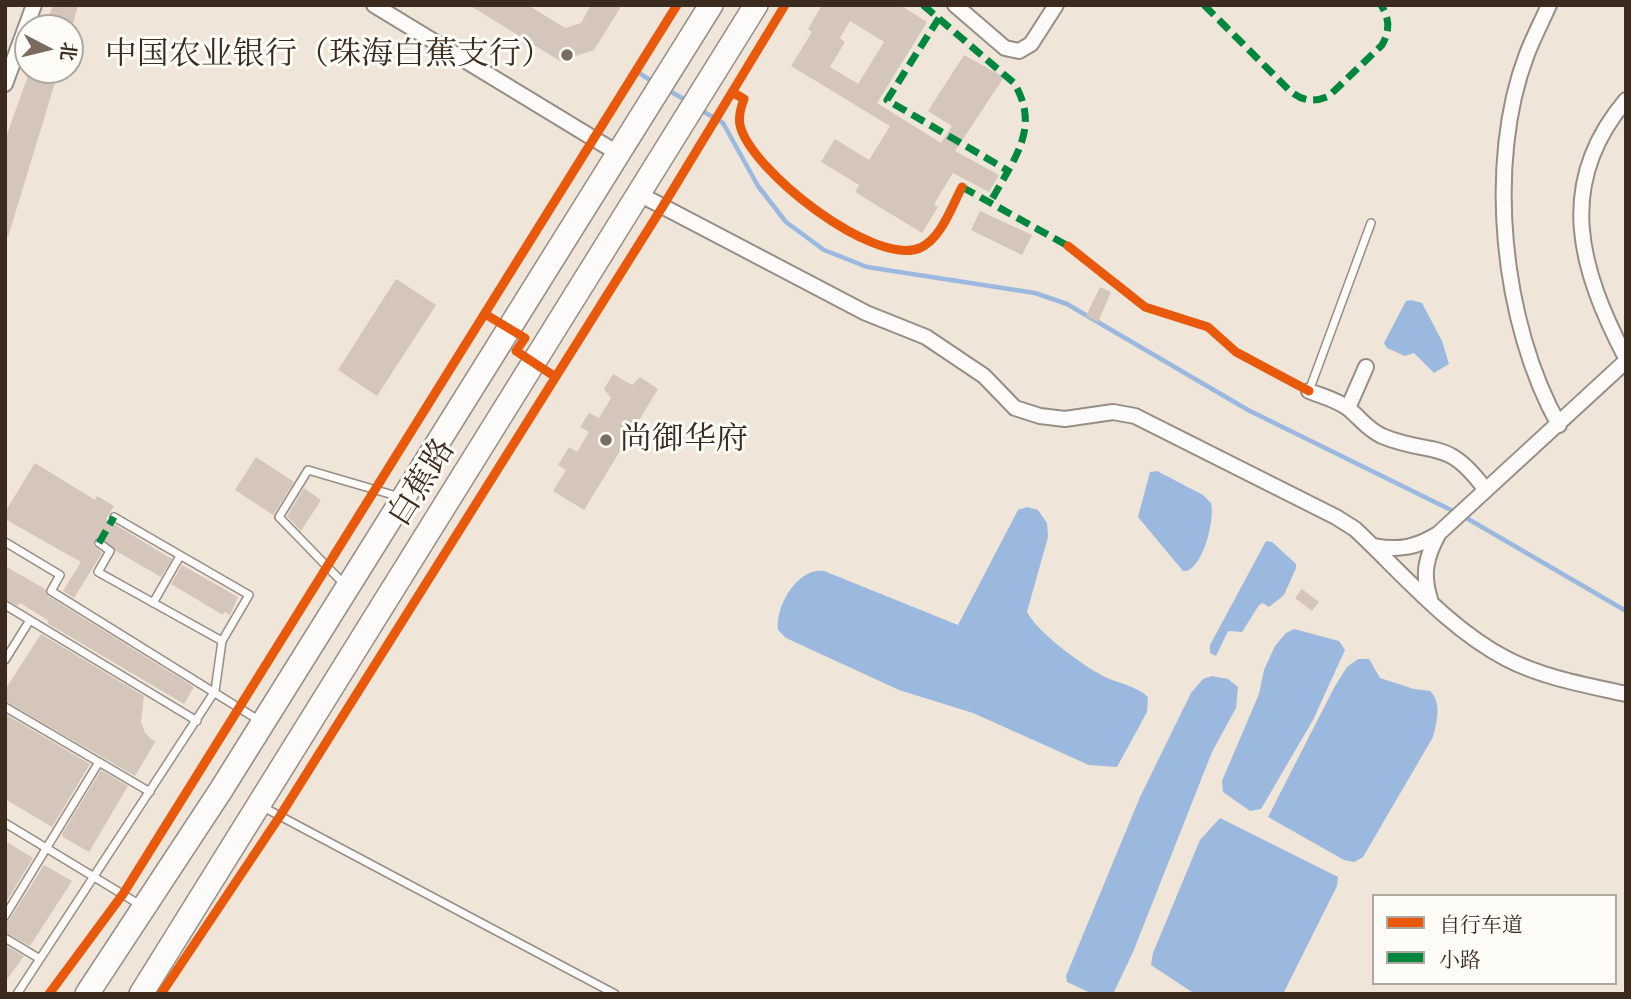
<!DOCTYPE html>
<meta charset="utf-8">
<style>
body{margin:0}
#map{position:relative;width:1631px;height:999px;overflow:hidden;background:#efe5d9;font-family:"EB Garamond","Noto Serif SC",serif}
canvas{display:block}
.frame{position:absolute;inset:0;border:7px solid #3b2a1e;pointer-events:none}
.legend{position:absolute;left:1372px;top:894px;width:245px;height:91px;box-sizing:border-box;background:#fdfcf7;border:2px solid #afa8a0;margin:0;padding:9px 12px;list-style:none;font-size:21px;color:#3b2a1e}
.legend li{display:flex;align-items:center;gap:14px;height:35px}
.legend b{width:35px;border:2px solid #afa8a0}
.north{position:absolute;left:14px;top:14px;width:70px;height:70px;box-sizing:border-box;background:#fdfcf7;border:2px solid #afa8a0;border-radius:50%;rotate:97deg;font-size:19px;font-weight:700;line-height:28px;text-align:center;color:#3b2a1e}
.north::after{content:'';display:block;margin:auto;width:24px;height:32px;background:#7a6b5f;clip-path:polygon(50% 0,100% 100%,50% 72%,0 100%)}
</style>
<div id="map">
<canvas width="1631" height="999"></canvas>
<div class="frame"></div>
<ul class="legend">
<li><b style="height:9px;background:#e8590c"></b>自行车道</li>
<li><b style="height:9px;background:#00873e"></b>小路</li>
</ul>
<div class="north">北</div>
</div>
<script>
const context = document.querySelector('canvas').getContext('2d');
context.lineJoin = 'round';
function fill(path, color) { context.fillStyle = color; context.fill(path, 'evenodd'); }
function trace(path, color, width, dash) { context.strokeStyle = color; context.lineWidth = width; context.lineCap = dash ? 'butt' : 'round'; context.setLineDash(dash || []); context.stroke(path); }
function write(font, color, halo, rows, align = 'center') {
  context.font = font + ' "EB Garamond","Noto Serif SC",serif'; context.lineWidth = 6; context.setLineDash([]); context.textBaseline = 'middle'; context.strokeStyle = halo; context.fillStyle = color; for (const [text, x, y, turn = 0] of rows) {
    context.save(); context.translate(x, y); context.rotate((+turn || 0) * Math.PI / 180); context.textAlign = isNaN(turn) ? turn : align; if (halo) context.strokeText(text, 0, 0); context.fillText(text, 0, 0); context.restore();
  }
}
const water = new Path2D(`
 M1411 300 1422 303 1442 341 1449 364 1434 373 1414 353 1405 356 1387 348 1384 343 1406 301Z
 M1157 471 1203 495 1211 503C1215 519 1204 564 1187 571H1183L1138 517 1150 472Z
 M1027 507 1038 510 1047 523 1048 537 1027 612C1038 633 1081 664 1103 676 1119 684 1135 685 1148 697L1147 712 1117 767 1089 765 973 713 899 690 786 638 778 630C775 606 798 567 824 571L958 625 1018 510Z
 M1266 541 1272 542 1296 564V568L1284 595 1269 607 1263 603 1259 605 1242 632 1228 631 1216 656 1210 653V645Z
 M1294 629 1339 641 1345 650 1313 720 1261 809 1250 811 1223 792 1222 781 1259 694 1264 670 1275 646 1286 633Z
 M1358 659H1369L1380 678 1414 689 1430 691C1442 702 1437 722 1433 737L1363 857 1354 862 1344 860 1268 817 1335 686 1347 667Z
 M1212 676 1228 679 1238 687 1236 708 1212 752 1133 952 1113 994H1093L1067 982 1066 976 1140 797 1191 693 1203 679Z
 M1220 818 1338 877 1337 886 1283 994H1195L1151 965 1153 953 1200 840Z`);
const stream = new Path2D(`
 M634 70 655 83
 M666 89 689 102
 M699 109 723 123 758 186 786 222 824 250 867 267 1035 293 1067 304 1248 410 1455 512
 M1463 516 1626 611`);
const building = new Path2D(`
 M53 5H78L72 28H45Z
 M469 5H528L565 28 581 23 591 5H622L594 50 560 61Z
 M822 5H900L927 22 877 103 941 143 952 126 928 111 964 55 1004 77 955 151 999 175 989 192 953 173 934 204 938 207 922 233 855 192 859 185 821 162 835 139 869 160 890 126 791 66 812 32 808 29ZM850 21 884 42 858 84 830 67 845 42 840 38Z
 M30 70 57 76 8 237 5 236V140Z
 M980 211 1032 235 1022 255 971 230Z
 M396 279 436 305 377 396 338 370Z
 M1100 287 1111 292 1098 322 1086 316Z
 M613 374 632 385 640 377 658 389 584 510 553 491 566 470 558 465 569 447 577 452 589 432 580 427 589 413 599 418 611 398 604 389Z
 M256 457 294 482 273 515 235 490Z
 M35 463 95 500 97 496 114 506 106 519 172 559 161 577 116 551 99 537 93 545 102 553 74 598 63 591 81 562 5 519V512Z
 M304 488 321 500 301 531 287 516Z
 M182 565 238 597 230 615 224 612 223 615 171 584Z
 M5 566 45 589 48 596 194 687 184 704 47 623 49 621 20 603 18 606 5 599Z
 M1302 589 1319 602 1312 611 1295 598Z
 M41 634 144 696 141 722 145 733 155 742 135 776 5 701V690Z
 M5 714 90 764 52 827 5 799Z
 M101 770 128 786 89 852 63 837 62 834Z
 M5 841 33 858 5 904Z
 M44 865 72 881 30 946 5 932V922L10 919Z
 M5 945 24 956 5 982Z`);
const service = new Path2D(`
 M1309 391 1371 223
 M5 542 60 575 51 591 260 721
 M99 543 110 551 98 572 222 641
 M344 584 279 517 308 470 400 497
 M153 603 180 556
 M5 605 197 721
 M5 660 30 620
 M5 707 150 792
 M263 807 615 994
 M5 823 142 906
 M5 916 99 762
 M5 938 40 959
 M17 994 215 691 222 641 249 595 114 517`);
const minor = new Path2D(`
 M374 5 619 154
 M955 5 1005 48 1019 51 1031 44 1056 5
 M1549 5C1542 21 1533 38 1527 54 1485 163 1502 324 1559 425
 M5 84 34 5
 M1626 100C1554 185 1580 270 1626 358
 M639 194 866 313 926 337 984 376 1015 408 1040 416 1065 419 1113 412 1135 416 1336 517 1355 529C1402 573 1449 629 1507 659 1544 678 1586 685 1626 694
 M1309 391C1321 396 1338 400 1349 409 1361 419 1367 429 1382 436 1433 457 1446 436 1485 489
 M1348 408 1366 367
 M1374 546C1399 551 1417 547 1438 534L1626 361
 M1430 599C1422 574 1426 557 1438 535`);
const primary = new Path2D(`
 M87 994 221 790 711 5
 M141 994 756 5`);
const quiet = new Path2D(`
 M923 5 1014 83C1042 129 1012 161 990 203
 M1204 5 1289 90C1302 101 1313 103 1329 96L1382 45C1390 31 1390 19 1381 5
 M939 18 887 100 1007 170
 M962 187 1068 246
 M99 543 114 517`);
const cycleway = new Path2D(`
 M732 92 744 99C741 107 738 116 740 125 750 170 874 267 920 248 941 239 952 206 962 187
 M1068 246 1145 307 1208 327 1236 352 1309 391
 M485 314 525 338 516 351 554 376
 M49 994 123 894 677 5
 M161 994 280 816 663 206 785 5`);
const markers = [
 [567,55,7,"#7a6b5f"],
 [606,440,7,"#7a6b5f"]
];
const poiNames = [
 ["中国农业银行（珠海白蕉支行）",553,55],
 ["尚御华府",620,440,"left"]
];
const streetNames = [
 ["白蕉路",422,483,-58]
];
fill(water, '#9bb8de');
trace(stream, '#9bb8de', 4.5);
fill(building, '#d4c6bb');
trace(service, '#968e86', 10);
trace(minor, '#968e86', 18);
trace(primary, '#968e86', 26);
trace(service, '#fdfbf9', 7);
trace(minor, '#fdfbf9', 14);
trace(primary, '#fdfbf9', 23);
trace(quiet, '#00873e', 7, [14, 7]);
trace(cycleway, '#e8590c', 9);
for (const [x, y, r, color] of markers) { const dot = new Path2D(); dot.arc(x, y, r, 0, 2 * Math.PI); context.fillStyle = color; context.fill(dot); trace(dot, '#fdfcf7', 2.5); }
write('32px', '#3b2a1e', '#fdfcf7', poiNames, 'right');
write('32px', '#3b2a1e', '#fdfcf7', streetNames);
</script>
